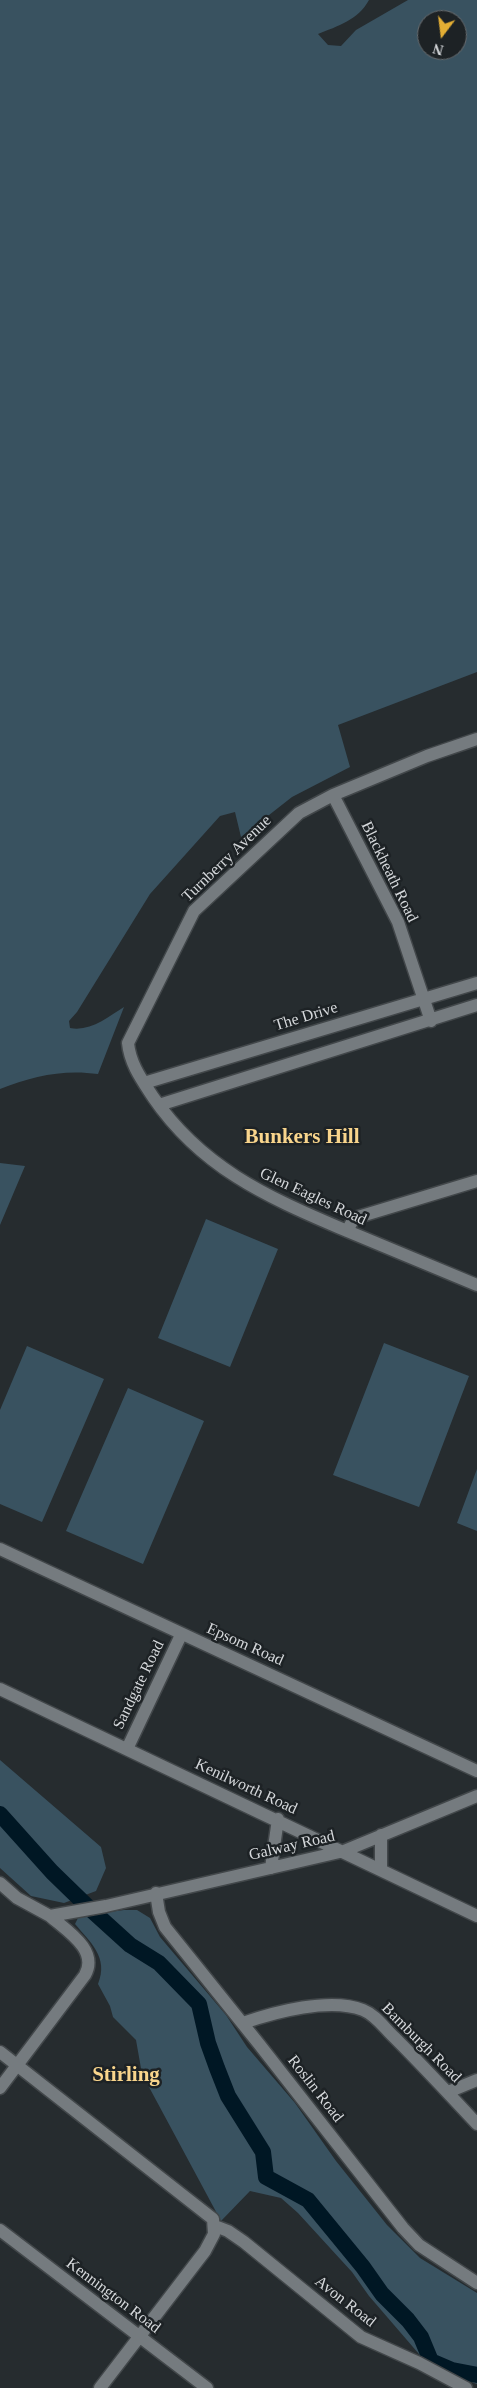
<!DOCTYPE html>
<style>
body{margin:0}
#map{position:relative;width:477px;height:2388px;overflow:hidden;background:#262c2f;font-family:Georgia,serif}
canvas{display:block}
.north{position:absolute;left:417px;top:10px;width:50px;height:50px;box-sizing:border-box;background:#1d2225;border:1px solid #676b6e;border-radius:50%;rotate:195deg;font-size:14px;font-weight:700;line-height:20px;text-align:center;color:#d5d8db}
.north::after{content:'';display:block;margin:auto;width:18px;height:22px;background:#e3ae34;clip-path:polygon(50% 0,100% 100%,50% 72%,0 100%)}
</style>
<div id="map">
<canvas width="477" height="2388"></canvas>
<div class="north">N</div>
</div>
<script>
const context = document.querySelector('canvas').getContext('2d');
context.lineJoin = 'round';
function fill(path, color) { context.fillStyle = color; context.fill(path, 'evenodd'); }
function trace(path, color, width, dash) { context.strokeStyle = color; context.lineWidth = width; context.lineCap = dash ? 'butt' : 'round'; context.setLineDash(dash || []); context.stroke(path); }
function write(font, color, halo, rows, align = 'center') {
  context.font = font + ' Georgia,serif'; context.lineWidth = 5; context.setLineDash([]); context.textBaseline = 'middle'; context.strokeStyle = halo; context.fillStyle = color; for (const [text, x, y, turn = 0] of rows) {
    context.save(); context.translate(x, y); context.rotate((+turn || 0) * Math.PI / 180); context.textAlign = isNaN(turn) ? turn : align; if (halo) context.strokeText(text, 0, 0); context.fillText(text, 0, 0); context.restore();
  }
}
const green = new Path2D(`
 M0 0H369C358 20 338 26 318 34L328 45 341 46 356 30 408 0H477V672L338 725 350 767 292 797 241 837 235 812 220 816 150 894 77 1012 69 1021 70 1028C90 1032 108 1017 124 1007L98 1074C64 1069 32 1076 0 1089ZM427 20H457V50H427Z
 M0 1163 25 1166 0 1225Z
 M206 1219 278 1249 230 1367 158 1338Z
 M384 1343 469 1376 419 1507 333 1475Z
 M27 1346 104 1379 42 1522 0 1504V1410Z
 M128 1388 204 1421 143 1564 66 1531Z
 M477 1469V1531L457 1523Z
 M0 1760 101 1847 106 1868 96 1891 64 1903 31 1896 0 1868Z
 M124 1910H137L150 1918 160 1937 226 2015 247 2047 295 2103 336 2161 387 2225 420 2258 477 2293V2384L449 2374 425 2361 369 2296 352 2272 298 2213 281 2198 250 2191 221 2221 142 2074 136 2040 113 2017 110 2006 98 1984C109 1957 90 1942 75 1924L79 1916Z`);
const river = new Path2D(`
 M0 1814 52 1872 87 1906 130 1945 159 1963 199 2004 208 2043 217 2068 228 2096 263 2152 266 2177 308 2200 363 2267 382 2294 408 2320 421 2337 431 2361 452 2370 477 2375`);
const minor = new Path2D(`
 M477 739 427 756 333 795 299 813 194 911 128 1043C130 1064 142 1080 153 1097 201 1167 265 1196 340 1228 386 1247 431 1266 477 1285
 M333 795 398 922 431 1021
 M144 1083 477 983
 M159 1105 477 1005
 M347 1231 353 1220 358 1217 477 1181
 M0 1549 477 1771
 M0 1689 477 1916
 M127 1749 181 1635
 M271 1868 278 1819
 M381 1870V1835
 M0 1883 17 1898 50 1916 106 1906 344 1851 477 1796
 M156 1893 159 1912 165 1927 259 2044 403 2228 419 2245 477 2283
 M243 2023C275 2012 330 1997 363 2010 376 2015 385 2029 395 2038 423 2066 450 2095 477 2124
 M0 2052 213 2219 214 2234 205 2251 100 2388
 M0 2088 85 1975C99 1950 67 1931 50 1916
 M448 2092 477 2080
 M215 2226 228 2231 244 2242 361 2337 419 2363 466 2388
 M0 2230 207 2388`);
const streetNames = [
 ["Turnberry Avenue",227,859,-44],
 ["Blackheath Road",389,872,64],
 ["The Drive",306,1017,-17],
 ["Glen Eagles Road",313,1197,25],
 ["Epsom Road",245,1645,24],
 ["Sandgate Road",139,1685,-64],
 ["Kenilworth Road",246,1787,25],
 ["Galway Road",292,1846,-13],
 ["Bamburgh Road",421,2043,45],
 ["Roslin Road",315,2089,52],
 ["Kennington Road",113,2296,37],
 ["Avon Road",345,2302,38]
];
const districtNames = [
 ["Bunkers Hill",302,1138],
 ["Stirling",126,2076]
];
fill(green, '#395260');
trace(river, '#001724', 16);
trace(minor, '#42474a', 15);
trace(minor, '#757b7f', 12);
write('16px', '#d5d8db', '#1d2225', streetNames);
write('bold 21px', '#f9d58c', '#1d2225', districtNames);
</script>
